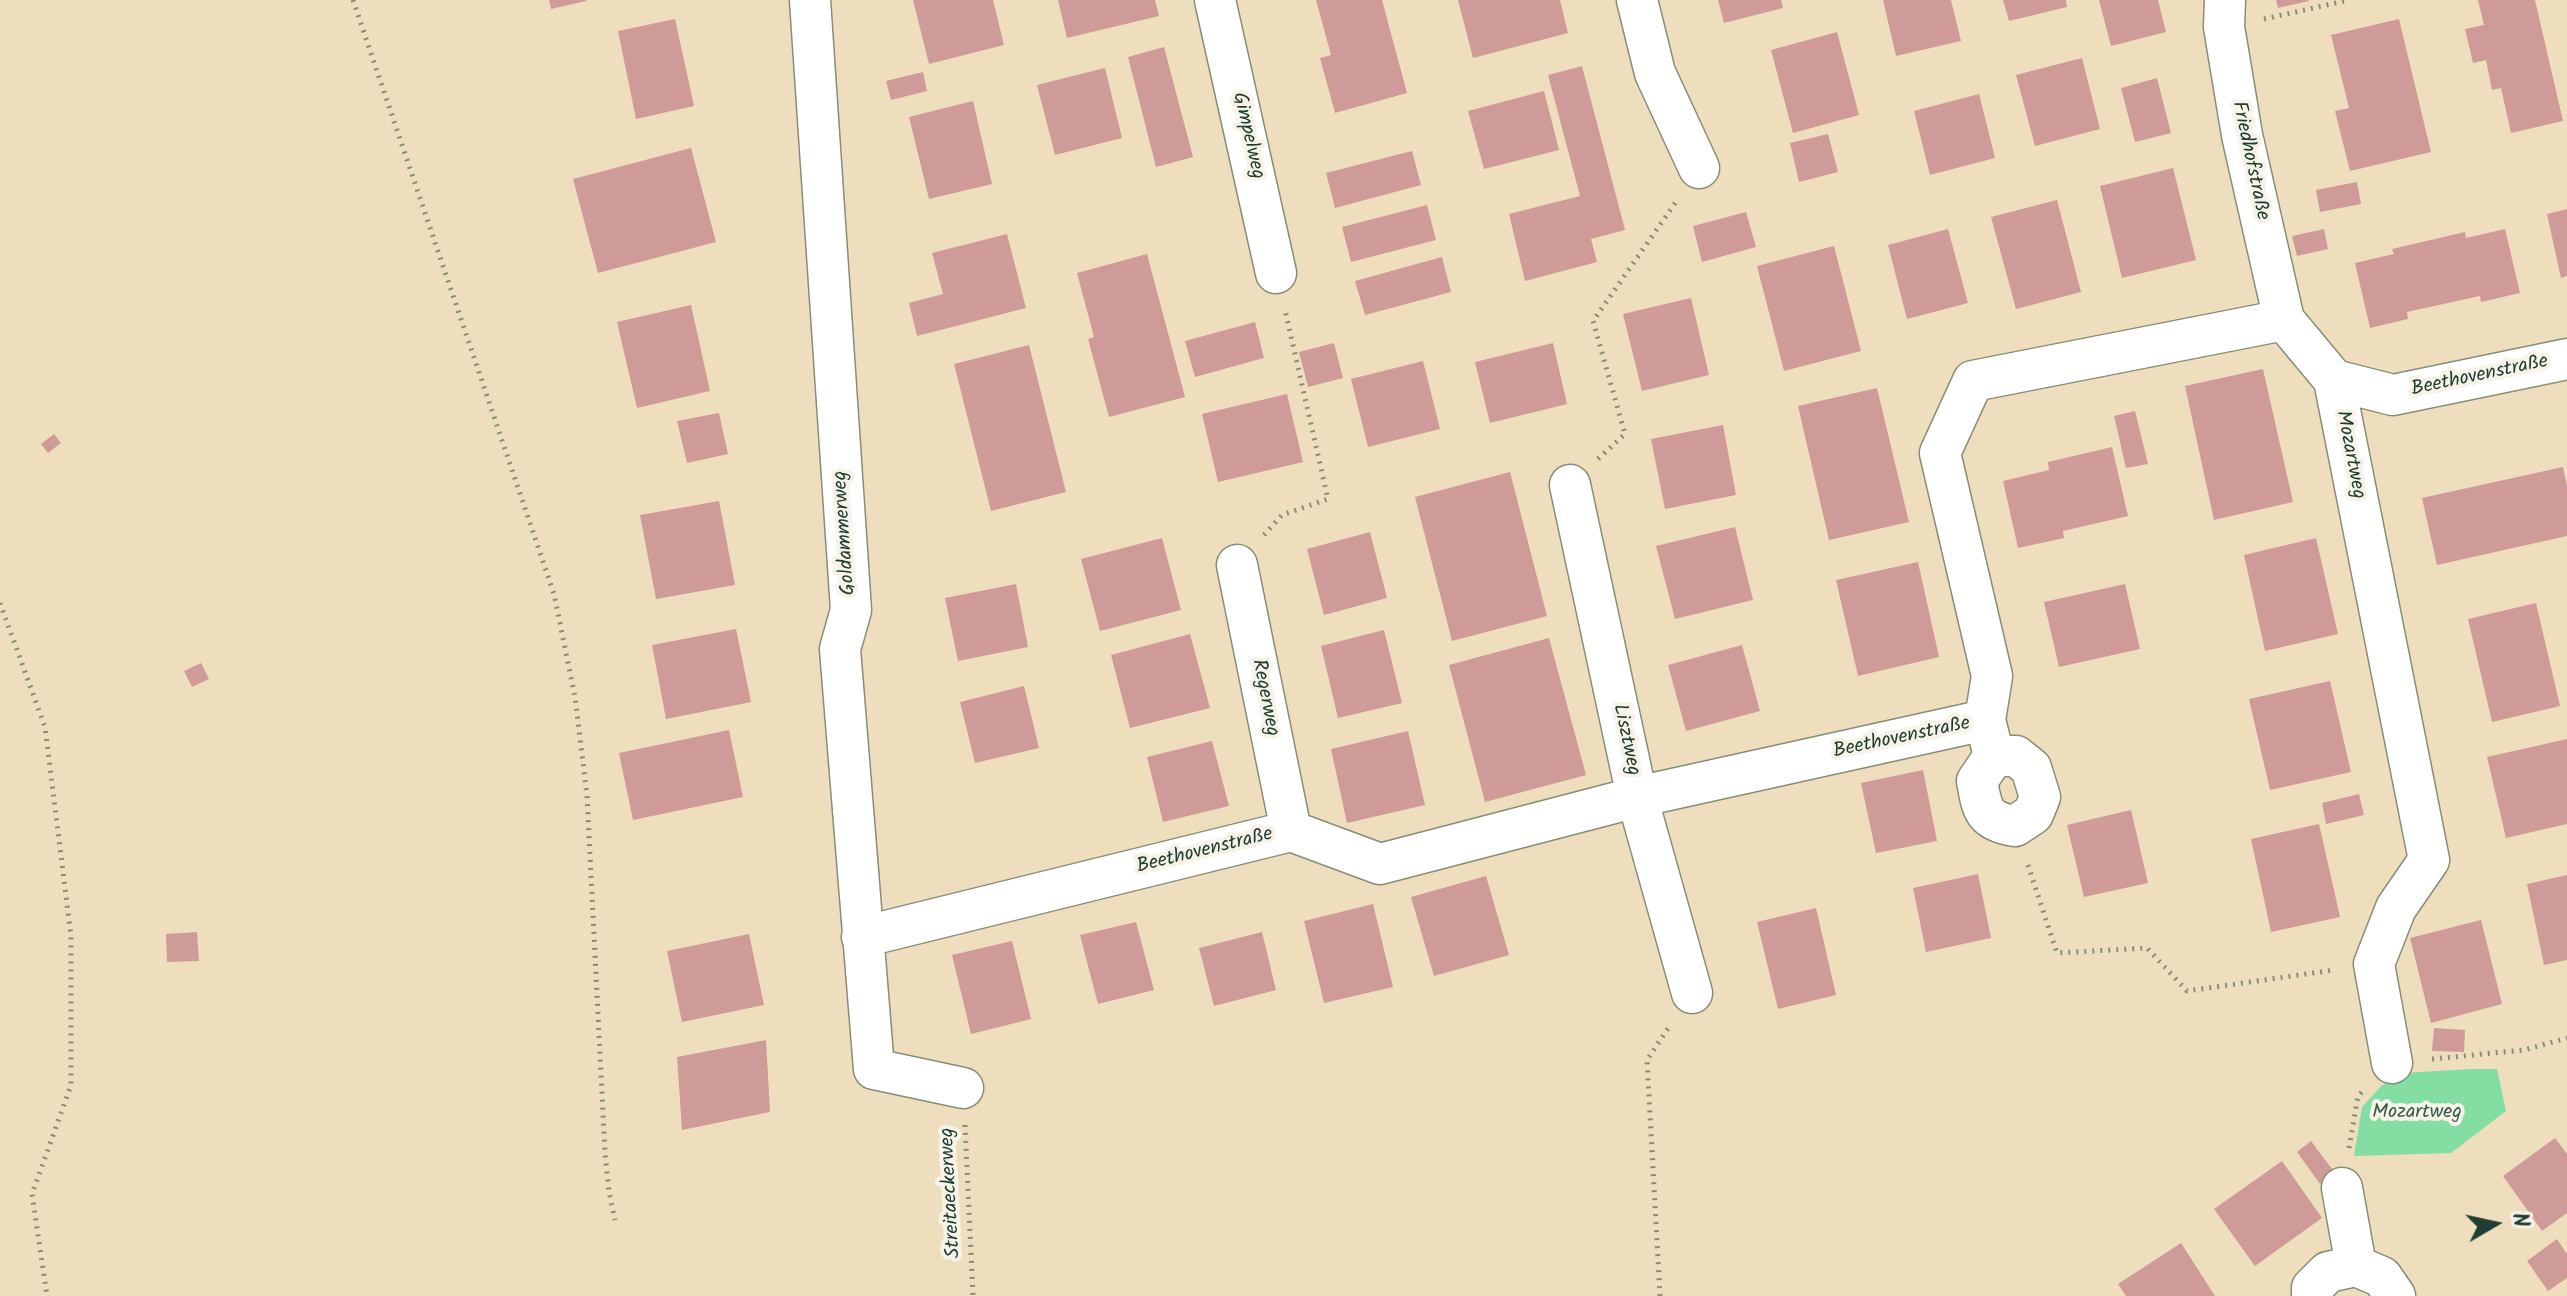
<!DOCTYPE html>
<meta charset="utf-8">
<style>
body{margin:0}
#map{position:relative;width:2567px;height:1296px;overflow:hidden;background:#efdebd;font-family:Kalam,sans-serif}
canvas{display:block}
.north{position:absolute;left:2455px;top:1184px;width:80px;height:80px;-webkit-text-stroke:6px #f7f3e8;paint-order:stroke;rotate:81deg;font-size:22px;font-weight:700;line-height:32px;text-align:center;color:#1f3d34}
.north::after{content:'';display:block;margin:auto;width:28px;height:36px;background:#1f3d34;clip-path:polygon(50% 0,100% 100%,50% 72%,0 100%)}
</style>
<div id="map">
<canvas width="2567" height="1296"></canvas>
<div class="north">N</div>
</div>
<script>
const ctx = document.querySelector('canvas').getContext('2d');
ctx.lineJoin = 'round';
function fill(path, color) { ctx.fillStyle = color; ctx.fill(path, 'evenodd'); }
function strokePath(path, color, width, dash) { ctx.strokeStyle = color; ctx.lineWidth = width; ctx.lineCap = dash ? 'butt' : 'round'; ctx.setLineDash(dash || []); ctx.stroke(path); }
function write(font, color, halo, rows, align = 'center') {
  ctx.font = font + ' Kalam,sans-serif'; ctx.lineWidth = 8; ctx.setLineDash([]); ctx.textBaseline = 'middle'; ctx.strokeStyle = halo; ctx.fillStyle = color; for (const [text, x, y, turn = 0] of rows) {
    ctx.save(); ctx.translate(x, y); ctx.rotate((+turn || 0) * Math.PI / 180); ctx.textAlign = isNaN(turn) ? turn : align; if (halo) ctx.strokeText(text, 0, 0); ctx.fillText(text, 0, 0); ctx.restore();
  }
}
const green = new Path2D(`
 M2471,1069h26l9,42 -55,42 -97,3 8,-49 19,-21 22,-13z`);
const building = new Path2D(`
 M549,0h37v1l-35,8z
 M913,0h80l11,45 -75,19z
 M1058,0h97l4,16 -92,22z
 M1316,0h66l25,93 -72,20 -15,-55 11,-3z
 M1458,0h102l8,33 -95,25z
 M1718,0h63l2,8 -59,15z
 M1883,0h68l10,41 -65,15z
 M2003,0h63l1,7 -58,14z
 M2099,0h59l8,32 -55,14z
 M2276,0h32l1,1 -31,7z
 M2478,0h57l28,121 -52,12 -10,-45 -9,2 -6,-30 -13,3 -8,-34 19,-4z
 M675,19l19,87 -58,13 -18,-88z
 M2399,19l32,133 -81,19 -15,-60 14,-3 -18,-73z
 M1837,32l22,83 -66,18 -22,-83z
 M1164,47l29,110 -37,10 -28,-110z
 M2082,58l18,71 -65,17 -19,-71z
 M1582,66l43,164 -34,9 6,23 -72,19 -16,-67 71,-18 -32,-121z
 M1105,68l17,70 -67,17 -18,-70z
 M923,72l4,19 -36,9 -5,-19z
 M2157,78l14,55 -36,9 -14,-54z
 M1544,91l15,59 -75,19 -16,-58z
 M1979,94l16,64 -65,17 -16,-64z
 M973,101l19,83 -63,15 -20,-82z
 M1828,134l10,38 -39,10 -9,-39z
 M691,148l25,94 -118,31 -25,-94z
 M1412,151l9,34 -86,23 -9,-35z
 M2173,168l23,92 -74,18 -22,-92z
 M2357,182l4,22 -41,8 -4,-22z
 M2057,200l24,92 -65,17 -25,-92z
 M1427,205l9,35 -85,22 -9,-35z
 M2567,209v67l-6,2 -14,-64z
 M1746,212l10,35 -54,15 -9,-36z
 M1948,229l20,74 -61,16 -19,-74z
 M2324,229l4,20 -31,7 -5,-20z
 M2505,229l15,64 -39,9 -1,-6 -73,16 1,7 -38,9 -15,-65 39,-9 -2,-5 73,-17 1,6z
 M1007,234l19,74 -109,28 -8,-33 34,-9 -11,-41z
 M1834,246l27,105 -77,20 -27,-105z
 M1147,254l38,143 -76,20 -21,-78 6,-2 -17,-64z
 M1442,257l9,35 -86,23 -10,-34z
 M1691,298l18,77 -67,16 -19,-77z
 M691,305l19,86 -73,17 -20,-86z
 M1255,322l9,36 -69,19 -10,-36z
 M1334,343l9,35 -35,9 -9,-35z
 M1553,343l14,61 -77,19 -15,-61z
 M1029,345l37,147 -75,19 -37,-147z
 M1423,361l17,68 -72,18 -17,-68z
 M2263,369l30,133 -79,18 -29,-134z
 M1877,388l32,134 -80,18 -31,-134z
 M1287,394l16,68 -85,20 -16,-68z
 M2135,411l13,53 -22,4 -12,-52z
 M719,413l9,41 -41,9 -10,-42z
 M1723,425l13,70 -71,14 -14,-70z
 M54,434l7,9 -13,10 -7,-9z
 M2112,447l16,69 -65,15 1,7 -46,10 -15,-67 46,-11 -1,-8z
 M2563,467l4,19v50l-130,29 -15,-67z
 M1510,472l37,144 -95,25 -37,-144z
 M719,501l16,84 -79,14 -16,-84z
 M1735,527l18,73 -78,19 -19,-73z
 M1370,532l17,66 -63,17 -17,-66z
 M1162,538l19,72 -81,21 -19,-72z
 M2316,538l22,96 -73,17 -21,-96z
 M1918,562l21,95 -81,19 -22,-96z
 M1016,584l12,63 -70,14 -13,-63z
 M2125,584l15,65 -81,18 -15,-65z
 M2536,603l24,103 -68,16 -24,-103z
 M736,629l15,73 -85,17 -14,-74z
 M1384,630l18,73 -64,15 -17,-72z
 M1190,634l20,74 -80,20 -19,-73z
 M1549,638l37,137 -101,27 -36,-137z
 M1742,645l18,66 -74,20 -18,-66z
 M201,663l8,16 -17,8 -8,-16z
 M2330,681l21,91 -81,18 -21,-91z
 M1024,686l15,62 -64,15 -15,-61z
 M729,730l14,67 -110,23 -14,-67z
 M1408,731l17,74 -78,18 -16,-74z
 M2567,739v85l-61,14 -19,-81z
 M1212,741l17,65 -66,16 -16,-65z
 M1923,770l14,71 -61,12 -15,-70z
 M2359,794l5,21 -38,9 -4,-21z
 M2131,810l17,73 -64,14 -17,-72z
 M2319,824l21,93 -69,15 -20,-93z
 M1978,874l13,64 -65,14 -13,-64z
 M2567,875v85l-23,5 -17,-81z
 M1486,876l23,79 -75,21 -23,-79z
 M1373,904l20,83 -69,16 -20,-82z
 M1816,908l20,87 -58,14 -21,-87z
 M2481,920l21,84 -71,19 -21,-85z
 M1136,922l18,68 -56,14 -18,-69z
 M197,932l2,29 -32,1 -1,-28z
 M1262,932l14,58 -62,16 -15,-58z
 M749,934l15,71 -82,17 -15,-71z
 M1012,941l19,78 -60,15 -19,-79z
 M2434,1028l31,2 -1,22 -32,-1z
 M766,1040l4,72 -88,18 -5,-73z
 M2555,1138l12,16v59l-25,18 -39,-55z
 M2311,1141l24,32 -15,11 -23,-32z
 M2282,1161l40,57 -67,48 -41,-57z
 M2557,1239l10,15v24l-19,13 -21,-30z
 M2181,1243l34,53h-89l-8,-12z`);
const path = new Path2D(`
 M353,0l201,594 21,103 12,99 18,357 4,39 6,28
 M2264,19l85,-19
 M1598,459l27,-25 -32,-113 85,-122
 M1264,535l18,-20 46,-16 -43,-189
 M0,603l45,124 26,209v149l-39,109 15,102
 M2028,865l29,88 90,-5 40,43 147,-21
 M2432,1059l92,-9 43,-12
 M965,1125l8,171
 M2349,1148l9,-52 7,-7
 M1660,1296l-13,-236 24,-36`);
const minor = new Path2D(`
 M810,0l41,610 -11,39 34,420 89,19
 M1215,0l61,273
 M1637,0l18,73 44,95
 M2225,0l-1,27 18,108 42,185
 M2334,380l95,480 -33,48 -22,56 18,99
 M1570,485l67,312 55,196
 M1237,565l54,266
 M1985,720l9,36 -17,25c5,28 6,40 38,45l18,-12 7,-17 -9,-29 -15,-12h-22
 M862,937l429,-106 89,33 257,-67 348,-77 7,-44 -52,-223 33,-72 311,-61 50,60 59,15 174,-36
 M2342,1188l14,78
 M2312,1296v-8l16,-16 28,-6 26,11 13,19`);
const streetNames = [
 ["Gimpelweg",1247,136,77],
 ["Friedhofstraße",2249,161,78],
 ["Beethovenstraße",2480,377,-12],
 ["Mozartweg",2349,455,79],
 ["Goldammerweg",846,533,-94],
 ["Regerweg",1264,698,79],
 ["Beethovenstraße",1902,739,-12],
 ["Lisztweg",1625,740,78],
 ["Beethovenstraße",1205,852,-14],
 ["Streitaeckerweg",952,1193,-93]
];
const parkNames = [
 ["Mozartweg",2417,1114]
];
fill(green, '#84dda2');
fill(building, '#ce9b99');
strokePath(minor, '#878e78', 43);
strokePath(path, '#878e78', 5, [2, 6]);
strokePath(minor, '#fff', 40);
write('20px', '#1f3d34', '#f7f3e8', streetNames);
write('20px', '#335d4a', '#f7f3e8', parkNames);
</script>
